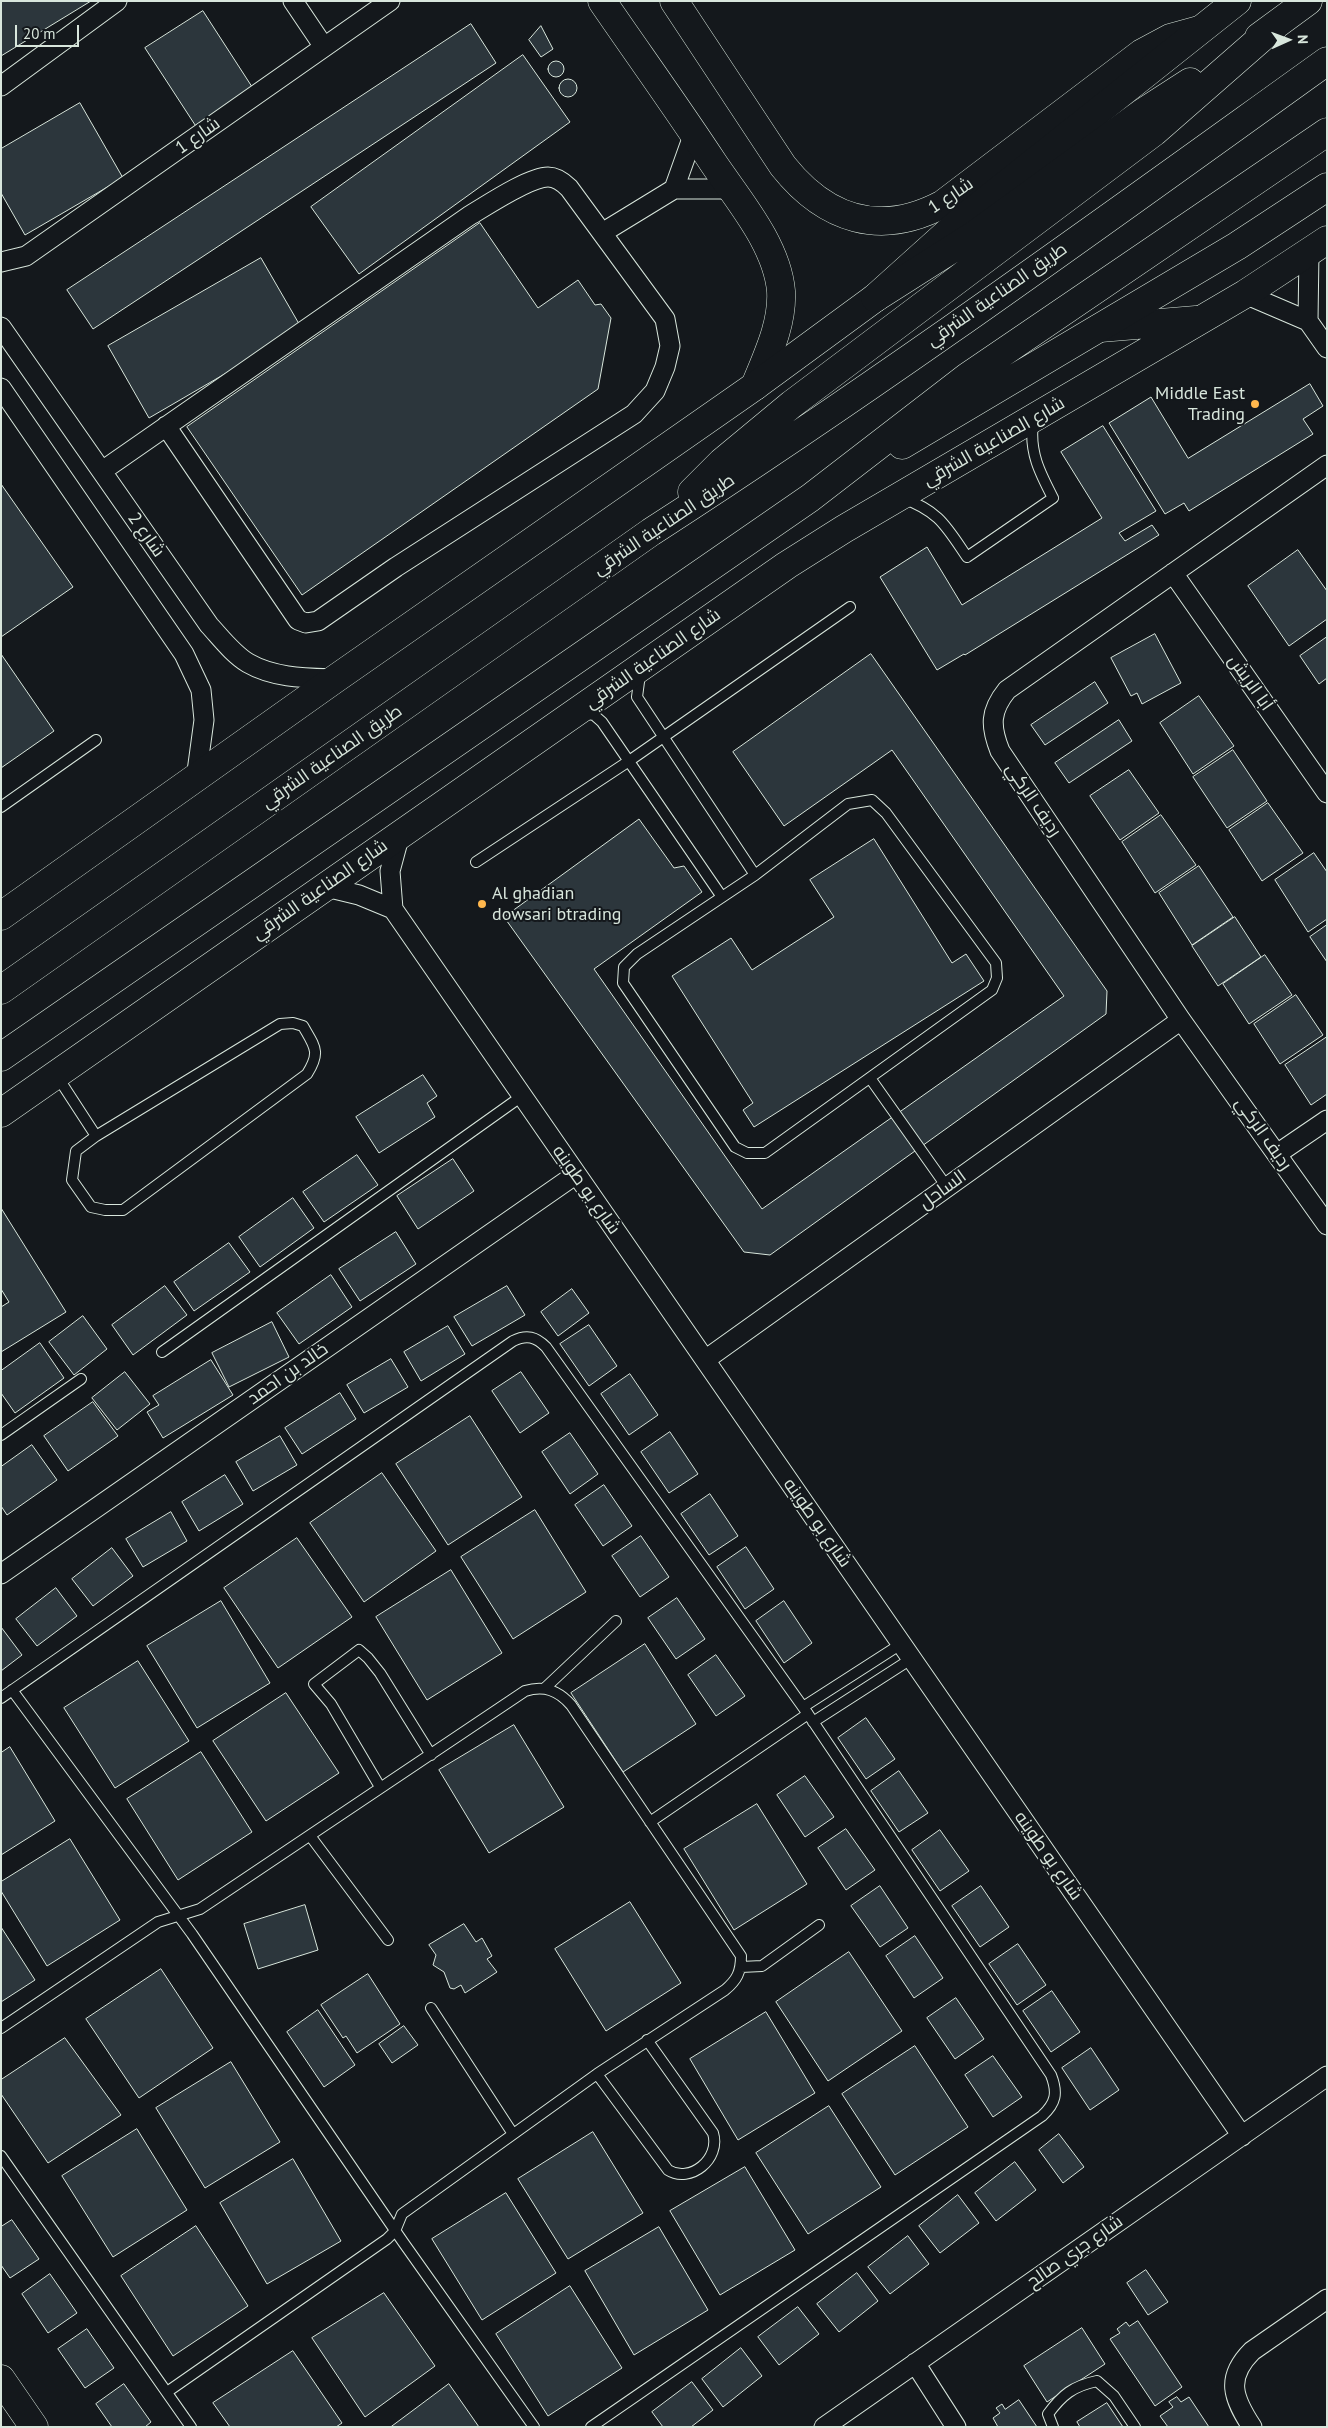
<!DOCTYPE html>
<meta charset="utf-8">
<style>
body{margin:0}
#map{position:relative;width:1328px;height:2428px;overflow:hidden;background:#14181c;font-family:"PT Sans",sans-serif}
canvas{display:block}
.frame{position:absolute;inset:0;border:2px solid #d8e6dc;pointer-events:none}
.north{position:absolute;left:1263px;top:15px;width:50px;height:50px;-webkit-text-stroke:4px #14181c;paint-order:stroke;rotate:88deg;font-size:14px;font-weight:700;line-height:20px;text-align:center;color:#d8e6dc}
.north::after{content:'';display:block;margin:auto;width:18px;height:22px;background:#d8e6dc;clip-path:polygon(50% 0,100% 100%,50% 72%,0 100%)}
.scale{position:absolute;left:15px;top:25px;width:64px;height:22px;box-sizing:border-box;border:2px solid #d8e6dc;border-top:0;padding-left:6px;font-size:15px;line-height:18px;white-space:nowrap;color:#d8e6dc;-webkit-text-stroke:4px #14181c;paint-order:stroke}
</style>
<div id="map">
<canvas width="1328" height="2428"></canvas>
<div class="frame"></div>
<div class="north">N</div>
<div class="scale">20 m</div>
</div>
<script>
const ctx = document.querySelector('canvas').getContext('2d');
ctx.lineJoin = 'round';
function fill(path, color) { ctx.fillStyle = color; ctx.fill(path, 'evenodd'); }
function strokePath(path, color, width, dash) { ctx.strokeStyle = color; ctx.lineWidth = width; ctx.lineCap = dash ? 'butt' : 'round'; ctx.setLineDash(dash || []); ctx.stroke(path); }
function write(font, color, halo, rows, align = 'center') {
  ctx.font = font + ' "PT Sans",Cairo,sans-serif'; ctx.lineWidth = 4; ctx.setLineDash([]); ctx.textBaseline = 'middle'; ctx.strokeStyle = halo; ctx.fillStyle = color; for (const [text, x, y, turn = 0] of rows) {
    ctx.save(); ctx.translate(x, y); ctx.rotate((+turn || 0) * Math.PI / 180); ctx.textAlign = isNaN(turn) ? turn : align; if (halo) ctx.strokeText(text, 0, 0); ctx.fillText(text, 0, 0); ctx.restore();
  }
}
const building = new Path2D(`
 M1,1h90l-90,55z
 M203,11l53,82 -57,38 -54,-83z
 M471,24l25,39 -403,266 -26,-39z
 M541,26l12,23 -12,8 -12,-17z
 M523,55l47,67 -211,152 -48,-67z
 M548 69a8 8 0 1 1 16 0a8 8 0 1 1-16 0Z
 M559 88a9 9 0 1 1 18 0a9 9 0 1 1-18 0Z
 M80,103l43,75 -98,57 -24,-42v-44z
 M480,223l58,85 40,-28 17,25 6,-1 10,14 -13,71 -296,206 -115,-168z
 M261,258l41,71 -153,89 -41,-72z
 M1310,384l13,22 -20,13 10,15 -124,77 -5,-8 -19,11 -56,-91 42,-26 37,61z
 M1103,426l53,85 -37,22 6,8 27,-16 7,10 -194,120 -1,-1 -27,16 -57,-93 47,-30 35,58 140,-87 -41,-66z
 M1,484l72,103 -72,50z
 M1298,550l29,41v28l-38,27 -41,-60z
 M1155,634l26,49 -39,21 -5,-11 -6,3 -20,-38z
 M1327,637v41l-8,6 -19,-28z
 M1,654l53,77 -53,37z
 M871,654l236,337 -1,23 -336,241 -26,-3 -240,-335 135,-98 35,49 10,-2 18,26 -108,77 168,240 302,-213 -172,-246 -108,76 -51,-74z
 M1095,682l13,21 -63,42 -14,-20z
 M1199,696l35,50 -41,28 -33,-51z
 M1119,720l13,21 -63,42 -14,-20z
 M1233,750l34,51 -40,27 -34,-51z
 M1129,770l30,43 -39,27 -30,-44z
 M1268,803l35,50 -41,28 -33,-51z
 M1161,815l35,50 -41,28 -33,-51z
 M874,839l78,124 14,-9 18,27 -230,146 -11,-17 10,-7 -81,-127 59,-38 21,32 82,-53 -24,-37z
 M1314,853l13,19v47l-19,13 -33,-52z
 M1199,866l34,51 -41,28 -33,-52z
 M1235,917l26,40 -43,29 -26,-40z
 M1327,925v37l-17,-25z
 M1265,955l27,40 -43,29 -26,-40z
 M1296,995l27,40 -43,29 -26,-40z
 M1327,1037v57l-16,11 -26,-40z
 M423,1075l14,21 -10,7 8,14 -56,36 -23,-36z
 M357,1155l21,30 -54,37 -21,-30z
 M453,1159l21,32 -56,38 -21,-33z
 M293,1198l21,30 -54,39 -21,-30z
 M1,1208l65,104 -65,40v-45l8,-5 -8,-13z
 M396,1232l20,32 -56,37 -21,-32z
 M229,1243l21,29 -56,39 -20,-29z
 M331,1275l21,32 -53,37 -22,-31z
 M165,1286l22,29 -54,40 -21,-30z
 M507,1286l18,29 -53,31 -18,-29z
 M572,1289l17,24 -31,23 -17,-24z
 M83,1316l24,33 -33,26 -25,-33z
 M272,1322l17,35 -60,30 -17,-34z
 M589,1325l28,41 -28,20 -29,-42z
 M448,1326l17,28 -44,27 -17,-29z
 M40,1343l24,35 -49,35 -14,-20v-22z
 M391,1359l17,28 -44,26 -17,-28z
 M211,1360l22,35 -70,43 -16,-26 12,-7 -6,-9z
 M125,1372l25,32 -33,26 -25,-32z
 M521,1372l28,41 -29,20 -28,-42z
 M630,1374l28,41 -29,20 -28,-41z
 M340,1393l16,26 -54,35 -17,-26z
 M93,1402l25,34 -50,35 -24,-35z
 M470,1416l52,81 -74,48 -52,-81z
 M670,1432l28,42 -29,19 -28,-41z
 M570,1433l28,41 -28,20 -28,-42z
 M280,1436l17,29 -44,26 -17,-29z
 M32,1445l25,35 -50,35 -6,-9v-39z
 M382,1473l54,78 -72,51 -54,-79z
 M225,1475l18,29 -44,27 -17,-29z
 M604,1485l28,41 -29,20 -28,-41z
 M710,1494l28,42 -29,19 -28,-41z
 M535,1510l51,82 -73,47 -52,-82z
 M171,1512l16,29 -44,26 -17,-28z
 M641,1536l28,41 -29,20 -28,-41z
 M297,1538l55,79 -74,51 -54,-80z
 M746,1547l28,42 -29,20 -28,-42z
 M112,1548l21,28 -40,30 -21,-27z
 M451,1570l51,83 -75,47 -51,-83z
 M56,1588l21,28 -40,30 -21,-27z
 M677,1598l28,41 -29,20 -28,-41z
 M221,1601l49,82 -73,45 -50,-82z
 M784,1601l28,42 -28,20 -28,-42z
 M1,1627l21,28 -21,16z
 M645,1644l51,80 -73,48 -52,-79z
 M716,1655l29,41 -29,20 -28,-41z
 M138,1661l51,80 -74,47 -51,-80z
 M286,1693l53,80 -73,48 -53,-80z
 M866,1718l29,41 -29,20 -28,-41z
 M514,1725l50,82 -75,46 -50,-83z
 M10,1747l45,74 -54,34v-102z
 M201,1752l51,80 -74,48 -51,-81z
 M899,1771l29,42 -29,19 -28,-41z
 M805,1776l29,41 -29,20 -28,-42z
 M757,1804l50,80 -73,46 -50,-81z
 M846,1829l29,41 -29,20 -28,-42z
 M940,1830l29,41 -29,20 -28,-41z
 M70,1839l50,81 -73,46 -46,-75v-9z
 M880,1886l28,42 -28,19 -29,-41z
 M981,1886l28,41 -29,20 -28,-41z
 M630,1902l51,81 -75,48 -51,-82z
 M305,1905l13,45 -60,19 -14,-45z
 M464,1924l12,18 6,-4 10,18 -5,3 10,13 -32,21 -4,-8 -7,4 -4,-1 -6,-16 -11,-7 3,-10 -7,-10z
 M1,1927l34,53 -34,22z
 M915,1936l28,42 -29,20 -28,-42z
 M1018,1944l28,41 -29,20 -28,-41z
 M849,1952l53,79 -74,50 -52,-79z
 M161,1969l52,79 -74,50 -53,-79z
 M368,1974l32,50 -43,29 -11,-17 -3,2 -22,-33z
 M1052,1991l28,41 -29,20 -28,-41z
 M956,1998l28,41 -29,20 -28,-41z
 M318,2010l37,55 -31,22 -37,-55z
 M766,2012l49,81 -77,47 -48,-81z
 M404,2026l14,19 -26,18 -13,-19z
 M65,2038l56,77 -73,48 -47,-69v-14z
 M915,2046l53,81 -73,48 -53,-81z
 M1091,2048l28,42 -29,20 -28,-42z
 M993,2056l29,41 -29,20 -28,-42z
 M231,2062l49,80 -75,46 -49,-80z
 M829,2106l52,81 -73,47 -52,-81z
 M137,2129l50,81 -74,47 -51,-81z
 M593,2132l50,81 -75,46 -50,-80z
 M1059,2134l25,33 -21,16 -24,-33z
 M293,2159l48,82 -74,43 -47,-81z
 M1015,2162l21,28 -40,31 -21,-28z
 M745,2167l50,83 -75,45 -50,-84z
 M506,2193l50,80 -74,47 -50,-81z
 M958,2195l21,28 -39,30 -21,-27z
 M12,2220l27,39 -29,19 -9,-13v-38z
 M196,2226l52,80 -75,50 -52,-80z
 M659,2227l49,83 -74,45 -49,-84z
 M908,2236l21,28 -39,30 -22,-27z
 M1146,2270l22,32 -20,13 -21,-32z
 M857,2273l21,28 -39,31 -22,-28z
 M50,2274l27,39 -29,20 -26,-39z
 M570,2286l52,82 -74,48 -52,-82z
 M384,2293l51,73 -70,51 -53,-79z
 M798,2307l21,27 -40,31 -21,-28z
 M1138,2321l44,66 -27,19 -45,-67 10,-6 -3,-4 9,-7 3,4z
 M1082,2328l23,36 -58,38 -23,-36z
 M87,2329l27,39 -29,20 -27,-39z
 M741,2348l21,28 -39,31 -21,-28z
 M293,2351l49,72 -6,4h-106l-17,-24z
 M692,2382l21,28 -22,17h-28l-11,-15z
 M124,2384l27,38 -6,5h-33l-16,-23z
 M449,2384l30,43h-88z
 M1177,2397l4,5 8,-5 20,30h-41l-8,-11 13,-9 -4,-5z
 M1019,2400l18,27h-39l-5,-9 7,-5 -4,-5 6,-4 3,5z
 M1107,2403l16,24h-43l-3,-5z`);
const lane = new Path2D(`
 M902,498c37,13 44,28 65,59l86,-59c-13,-25 -24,-46 -20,-75
 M640,674l-3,23 118,178
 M584,713l10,2 8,7 120,175
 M872,800l14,13 110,150 1,15 -5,12 -227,163h-18l-12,-6 -112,-164 1,-16 13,-13 118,-79 93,-71z
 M1,807l95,-67
 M476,862l153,-101 221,-154
 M57,1076l39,60 -20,15 -4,29 19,27 14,3h18l184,-136c14,-22 8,-27 -4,-48l-10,-3 -13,1 -184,112
 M870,1078l77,109
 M162,1352l360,-256
 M1,1435l80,-56
 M545,1688l71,-67
 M12,1690l180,244 211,308 131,185
 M1,1698l512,-357c14,-7 23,-4 33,6l262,367 243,361c7,18 5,28 -9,41l-451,311
 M803,1707l98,-63
 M813,1722l98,-63
 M380,1787l-49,-83 -17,-20 45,-34 9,8 12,15 51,82
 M650,1822l158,-108
 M311,1837l77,103
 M741,1967l21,-1 57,-41
 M431,2008l82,126
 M1,2028l157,-106 42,-13 325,-218c19,-6 33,-1 46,14l170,251c0,16 -4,24 -16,34l-128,84 -195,140 -7,17 -8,8 -220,153
 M597,2074l71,96c22,14 53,-11 45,-37l-66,-93
 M1,2156l190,271
 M1053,2427l-5,-13c14,-19 25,-28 49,-33l17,15 21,31`);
const street = new Path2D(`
 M293,1l31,46
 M1,86l116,-85
 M674,189l20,-56
 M674,189h57
 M602,233l72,-44
 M1,262l25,-6 364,-255
 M1245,294l63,27 19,27
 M1308,321l1,-69
 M1,327l208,298c12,13 24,29 39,38 26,15 58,15 87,16
 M1,388l183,266 17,36 3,30 -8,59
 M1327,465l-320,225c-17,21 -17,36 -7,61l181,269 146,205
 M102,471l367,-255c17,-10 60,-39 79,-39 8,0 15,5 21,11l96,131 5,27 -5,21 -10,24 -21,23 -238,153 -78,54 -12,2 -8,-3 -132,-194
 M1173,573l154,220
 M400,834l-10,37 3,38 849,1227
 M326,887l33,8 34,14
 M1277,1154l50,-34
 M705,1360l476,-340
 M1,1574l574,-399
 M915,2363l41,64
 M824,2427l503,-351
 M1252,2427c-19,-29 -27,-49 0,-76l75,-52`);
const secondary = new Path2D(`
 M602,1c37,54 76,108 112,163 25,37 63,81 67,127 2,33 -14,65 -26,95
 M674,1l109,165c43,54 98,71 160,38l199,-151 28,-15 29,-8
 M1,2379l33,48`);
const primary = new Path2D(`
 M1100,328l96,-8
 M1,916l334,-237 420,-293 120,-88 90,-81 272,-216
 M1,1113l786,-548 57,-36 401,-235 82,-54`);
const highway = new Path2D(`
 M1259,37l49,-36
 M875,298l99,-63 168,-122 48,-31
 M902,445l335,-199 90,-59
 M692,492l30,-30 70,-58 362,-272 120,-105
 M1,990l650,-458c231,-149 453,-311 676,-471
 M1,1057l809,-559 157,-121 360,-245`);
const markers = [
 [1255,404,5,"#ffb74d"],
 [482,904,5,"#ffb74d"]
];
const streetNames = [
 ["شارع 1",198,136,-35],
 ["شارع 1",951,196,-34],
 ["طريق الصناعية الشرقي",997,295,-35],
 ["شارع الصناعية الشرقي",994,442,-30],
 ["طريق الصناعية الشرقي",664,525,-34],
 ["شارع 2",146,535,55],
 ["شارع الصناعية الشرقي",653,659,-35],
 ["أبا الريش",1250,683,55],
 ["طريق الصناعية الشرقي",332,757,-35],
 ["رديف الركي",1033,800,56],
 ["شارع الصناعية الشرقي",320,890,-35],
 ["رديف الركي",1263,1134,55],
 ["شارع بو طوينه",586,1190,55],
 ["الساحل",943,1190,-36],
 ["خالد بن احمد",288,1374,-35],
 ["شارع بو طوينه",817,1523,55],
 ["شارع بو طوينه",1048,1856,55],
 ["شارع جري صالح",1075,2252,-35]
];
const poiNames = [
 ["Middle East",1245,394],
 ["Trading",1245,415],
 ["Al ghadian",492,894,"left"],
 ["dowsari btrading",492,915,"left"]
];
fill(building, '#2c363c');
strokePath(building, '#d8e6dc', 1);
strokePath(lane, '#d8e6dc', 12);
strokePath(street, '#d8e6dc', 21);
strokePath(secondary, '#d8e6dc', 29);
strokePath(primary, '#d8e6dc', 29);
strokePath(highway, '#d8e6dc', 29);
strokePath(lane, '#14181c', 10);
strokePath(street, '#14181c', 19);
strokePath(secondary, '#14181c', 28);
strokePath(primary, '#14181c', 28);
strokePath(highway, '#14181c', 28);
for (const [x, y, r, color] of markers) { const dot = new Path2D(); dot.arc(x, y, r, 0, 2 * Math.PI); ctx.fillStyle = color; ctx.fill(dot); strokePath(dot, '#14181c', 2); }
write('18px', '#d8e6dc', '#14181c', streetNames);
write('18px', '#d8e6dc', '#14181c', poiNames, 'right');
</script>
